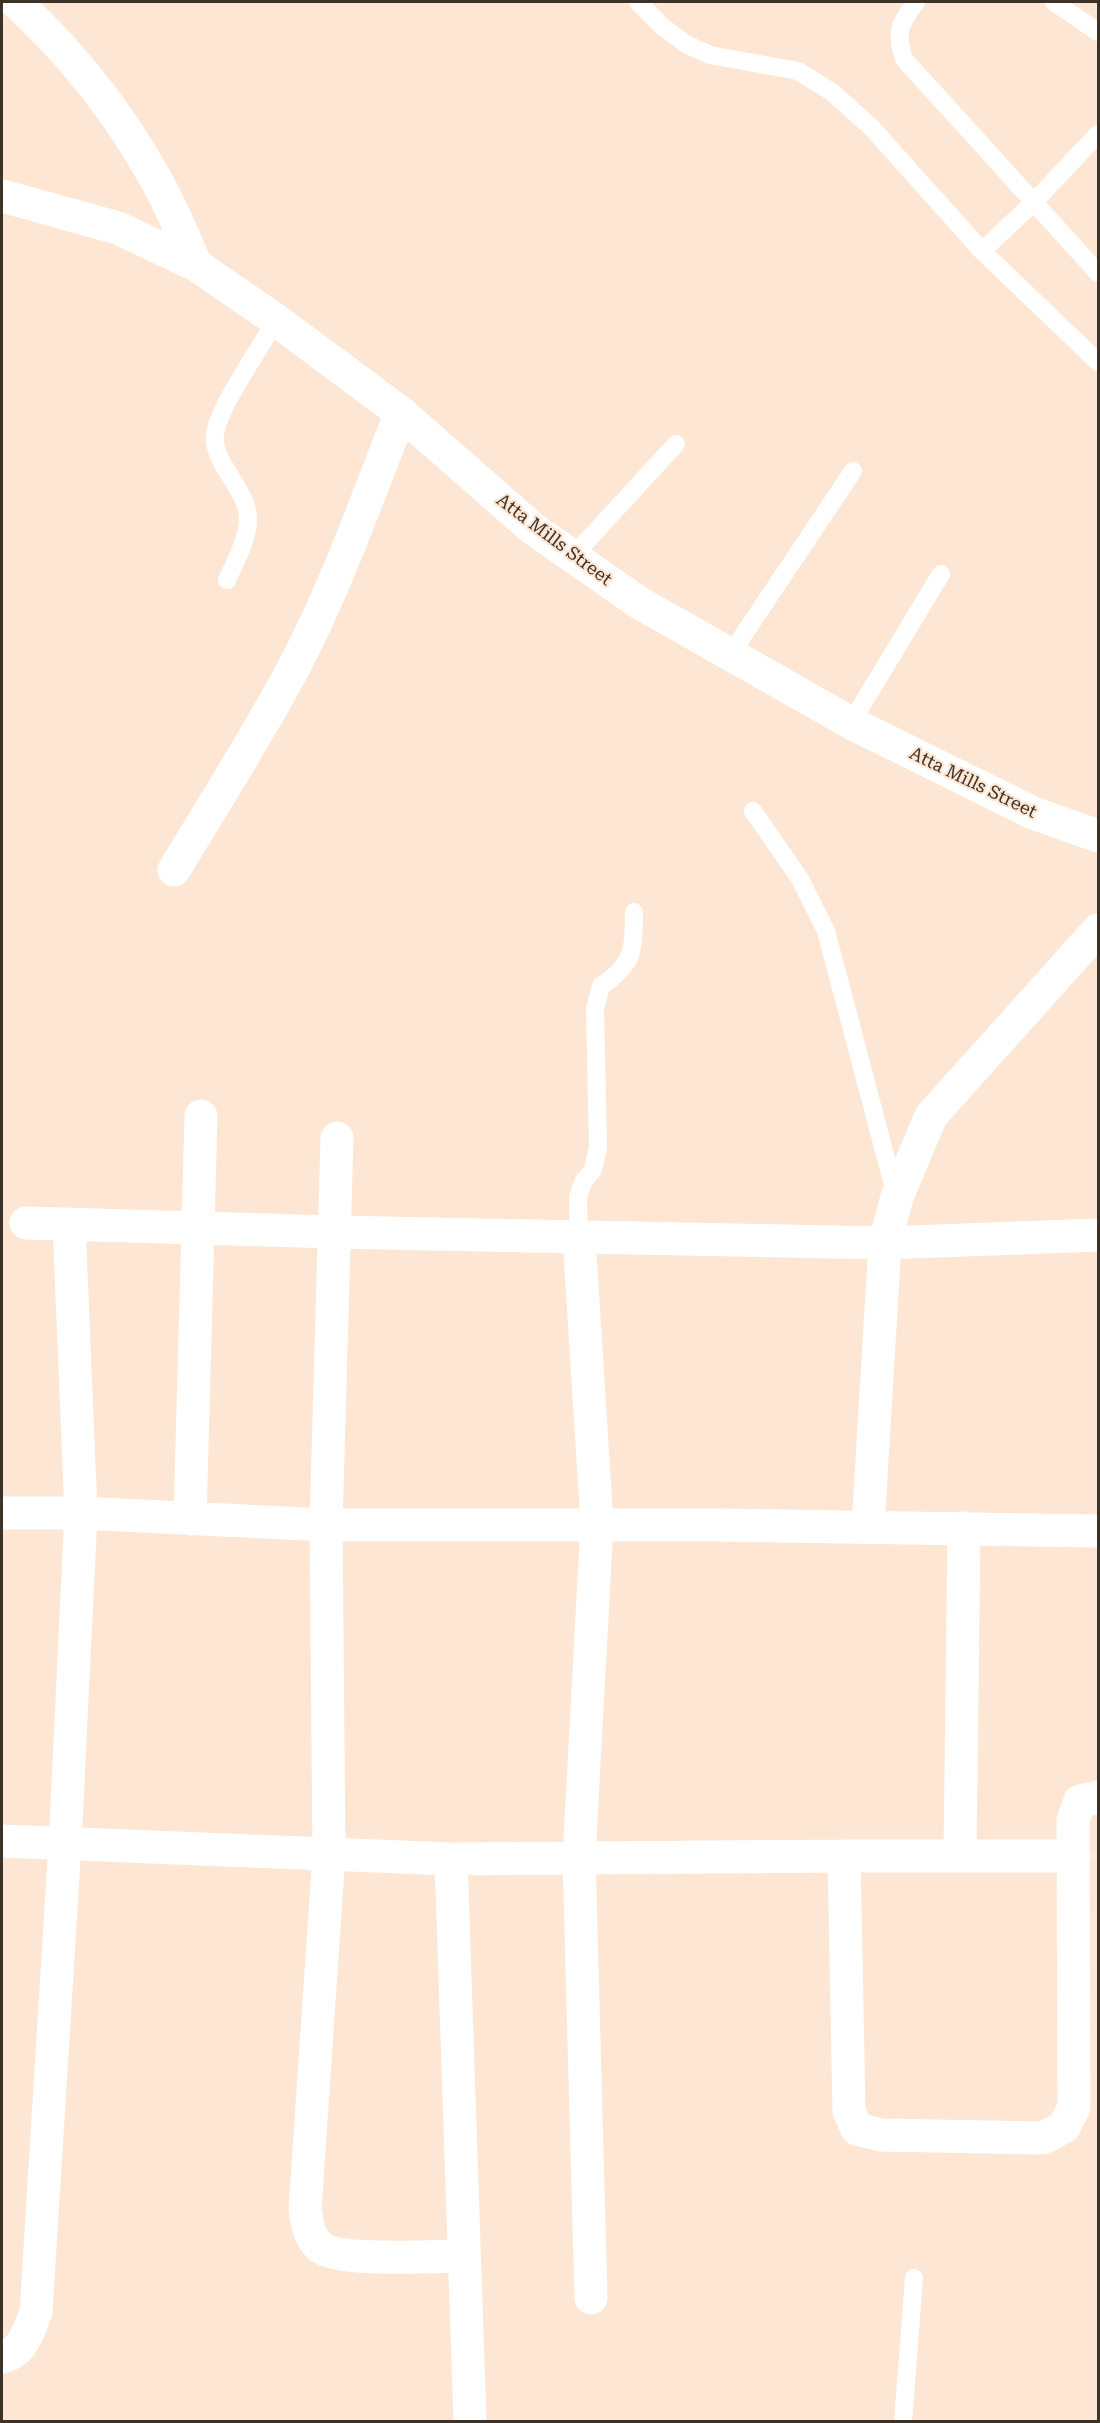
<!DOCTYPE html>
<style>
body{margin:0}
#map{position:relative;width:1100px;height:2423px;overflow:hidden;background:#fde7d4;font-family:"Roboto Serif",serif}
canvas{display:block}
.frame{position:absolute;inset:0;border:3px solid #3d3228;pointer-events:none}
</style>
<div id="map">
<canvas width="1100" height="2423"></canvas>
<div class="frame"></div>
</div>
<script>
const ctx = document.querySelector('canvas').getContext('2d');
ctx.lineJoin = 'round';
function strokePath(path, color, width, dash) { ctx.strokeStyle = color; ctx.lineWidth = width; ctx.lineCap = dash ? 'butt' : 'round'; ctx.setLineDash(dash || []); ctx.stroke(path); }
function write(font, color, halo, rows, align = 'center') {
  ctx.font = font + ' "Roboto Serif",serif'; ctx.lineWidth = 4.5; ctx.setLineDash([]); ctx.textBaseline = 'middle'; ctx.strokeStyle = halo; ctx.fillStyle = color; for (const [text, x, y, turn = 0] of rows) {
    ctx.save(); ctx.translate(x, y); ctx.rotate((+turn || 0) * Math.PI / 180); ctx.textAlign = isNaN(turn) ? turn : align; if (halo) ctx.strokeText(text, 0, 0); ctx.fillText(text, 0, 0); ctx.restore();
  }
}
const service = new Path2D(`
 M638,2l25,25 23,17 24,11 88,16 34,21 40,36 110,123 116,111
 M916,2c-16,21 -21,30 -12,57l194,214
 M1054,2l44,30
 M982,251l51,-48 65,-69
 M573,556l103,-112
 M227,580c8,-18 21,-41 21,-61 0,-30 -37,-57 -33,-85 4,-28 46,-87 61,-114
 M730,655l123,-184
 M851,723l90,-149
 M753,811l47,68 26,52 70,265
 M579,1237l-1,-40 5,-15 10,-12 5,-23 -3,-138 6,-23c34,-23 32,-35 33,-74
 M903,2422l11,-144`);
const minor = new Path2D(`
 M16,2c54,50 103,111 139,176 16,27 28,58 41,87
 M174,870c41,-68 84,-135 121,-205 42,-80 72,-167 106,-252
 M337,1138l-11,387 3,329 -24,355c2,15 4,28 15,38 17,15 117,9 143,9
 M26,1223l308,9 551,11 213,-8
 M579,1237l18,287 -18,333 12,441
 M2,1513h79l245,12h392l380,6
 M190,1519l11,-403
 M868,1527l17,-284 12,-46 34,-81 167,-186
 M2,1841l449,18 393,-3h230
 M844,1856l5,255 8,18 24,6 162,3 21,-11 10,-20 -1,-287 7,-19 18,-4
 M960,1856l4,-328
 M451,1859l19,563
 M2,2357c21,-4 27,-27 34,-45l29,-468 16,-331 -12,-289`);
const secondary = new Path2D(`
 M2,196l116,32 78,37 80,55 125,93 131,115 106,74 213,121 182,90 65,23`);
const streetNames = [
 ["Atta Mills Street",554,540,37],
 ["Atta Mills Street",973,783,26]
];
strokePath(service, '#fff', 18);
strokePath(minor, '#fff', 33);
strokePath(secondary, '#fff', 33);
write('18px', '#3d3228', '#fde7d4', streetNames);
</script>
